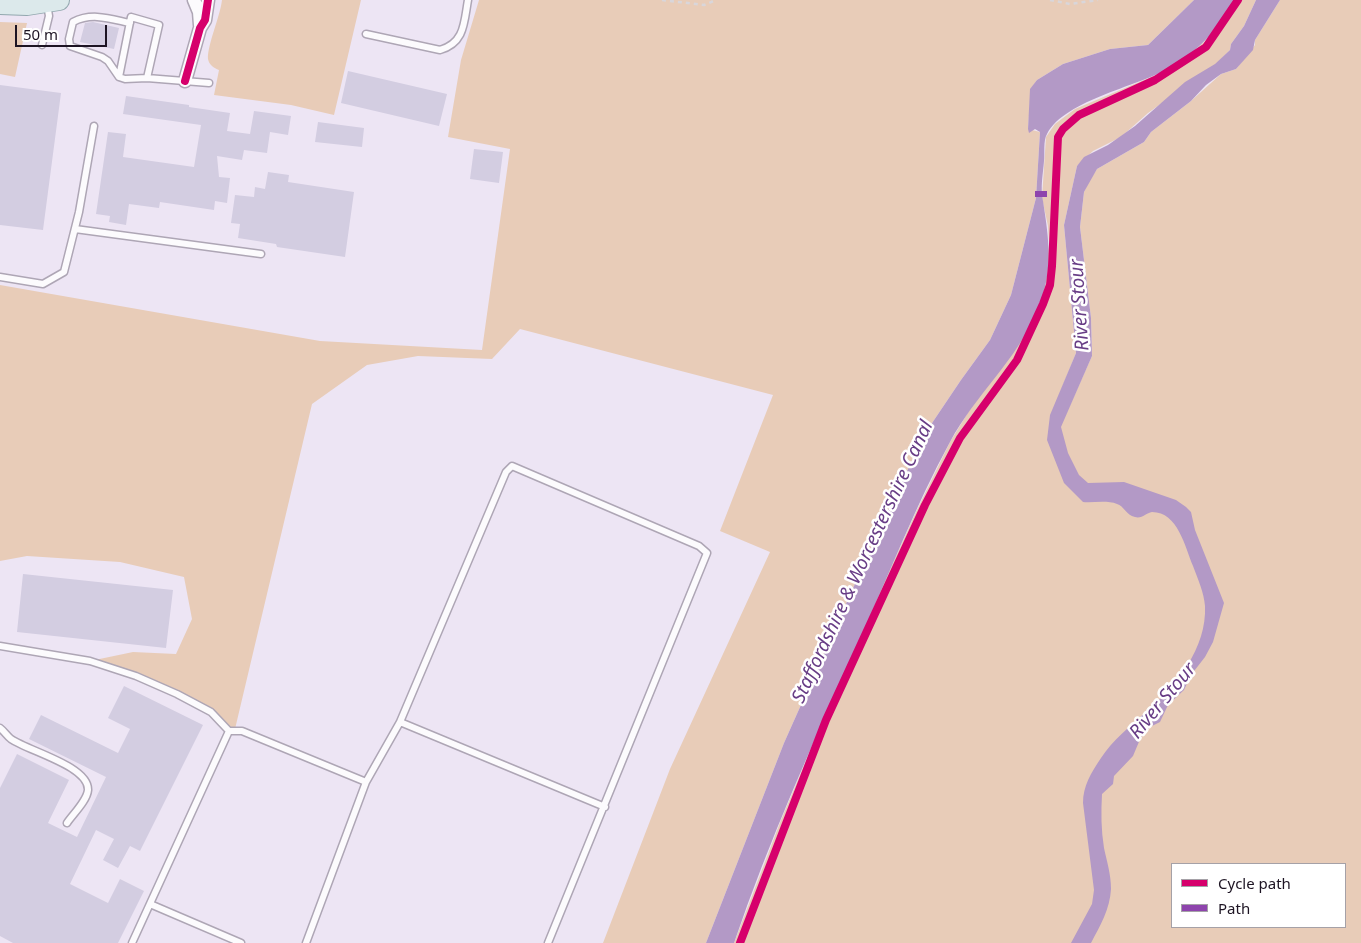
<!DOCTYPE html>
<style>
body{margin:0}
#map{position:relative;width:1361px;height:943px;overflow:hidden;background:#ede5f4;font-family:"Noto Sans",sans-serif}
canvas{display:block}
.legend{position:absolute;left:1171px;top:863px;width:175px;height:65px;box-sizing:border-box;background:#fff;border:1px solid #a5a1a7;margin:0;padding:6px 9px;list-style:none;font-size:15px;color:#1d1423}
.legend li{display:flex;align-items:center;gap:10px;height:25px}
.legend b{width:25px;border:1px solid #a5a1a7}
.scale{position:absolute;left:15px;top:25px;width:92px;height:22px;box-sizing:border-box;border:2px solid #1d1423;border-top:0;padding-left:6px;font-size:15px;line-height:18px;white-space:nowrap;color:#1d1423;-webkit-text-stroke:4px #fff;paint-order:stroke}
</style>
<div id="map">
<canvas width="1361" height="943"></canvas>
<ul class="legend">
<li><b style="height:6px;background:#d6006c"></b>Cycle path</li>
<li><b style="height:6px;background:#8e44ad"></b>Path</li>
</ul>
<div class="scale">50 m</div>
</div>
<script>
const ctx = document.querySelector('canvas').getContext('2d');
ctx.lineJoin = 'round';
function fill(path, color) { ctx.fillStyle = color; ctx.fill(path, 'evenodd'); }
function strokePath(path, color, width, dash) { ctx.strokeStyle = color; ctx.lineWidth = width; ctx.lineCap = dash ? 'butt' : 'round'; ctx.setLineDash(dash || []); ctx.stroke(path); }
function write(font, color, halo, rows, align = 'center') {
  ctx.font = font + ' "Noto Sans",sans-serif'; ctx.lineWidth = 5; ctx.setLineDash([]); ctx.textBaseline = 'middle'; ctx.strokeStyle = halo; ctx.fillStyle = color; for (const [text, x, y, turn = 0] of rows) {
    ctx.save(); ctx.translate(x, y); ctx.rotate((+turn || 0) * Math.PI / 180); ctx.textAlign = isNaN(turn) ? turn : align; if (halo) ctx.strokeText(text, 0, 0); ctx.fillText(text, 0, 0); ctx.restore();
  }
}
const green = new Path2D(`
 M222,0h139l-27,115 -43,-10 -77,-10 5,-25c-5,-2 -10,-5 -11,-11 -1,-13 12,-42 14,-59z
 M479,0h715l-46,45 -38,4 -47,15 -26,16 -6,9 -3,40 12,3 -4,66 -25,97 -21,45 -29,40 -35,52 -43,89 -99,222 -78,200h-103l67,-174 100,-217 -50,-21 53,-136 -253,-66 -28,30 -74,-3 -51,9 -55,39 -77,325 -6,2 -18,-19 -34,-18 -87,-33 43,-9 43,2 16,-35 -8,-42 -64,-15 -93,-6 -27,5v-276l320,56 162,9 28,-201 -62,-12 13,-77z
 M1235,0h21l-12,26 -13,18 -1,6 -15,15 -67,48 -27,24 -28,14 -16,15 -13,59 12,128 -25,62 15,-1 26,-58 -1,-38 -11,-91 4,-35 5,-11 8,-12 47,-27 7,-10 40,-31 30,-27 15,-5 19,-24v-5l25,-40h81v943h-627l47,-123 50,-119 84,-187 35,-72 95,-156 4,-43 -1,-17 -6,-28 4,-61 9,-13 20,-15 88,-37 25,-16 24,-21zM1172,864h173v63h-173z
 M0,22l27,1 -12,54 -15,-3z`);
const water = new Path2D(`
 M1194,0h41c-15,27 -34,48 -60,65 -33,21 -110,34 -128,69 -4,7 -2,19 -3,27 -1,13 -4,27 -1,40 6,39 11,71 -6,110 -20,49 -62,84 -87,131 -35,64 -61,133 -91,199 -45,99 -90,199 -125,302h-28l78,-200 99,-222 43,-89 35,-52 29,-40 21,-45 25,-97 4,-66 -5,-3 -6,4 -1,-4 2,-40 7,-9 26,-16 47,-15 38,-4z
 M1256,0h24l-25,40 -2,10 -17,19 -15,5 -15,11 -15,16 -40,31 -7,10 -47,27 -13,23 -4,35 11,91 1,38 -31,71 7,26 11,22 9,8 36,-1 52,18 10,7 5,5 4,18 29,73 -11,39 -8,15 -14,18 -7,15 -16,15 -8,17 -10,5 -9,10 -8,19 -19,20 -1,8 -11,10c-1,18 -1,36 2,54 3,14 7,26 7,41 -1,20 -11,37 -20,54h-20l21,-39 2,-14 -11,-87c0,-17 8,-30 18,-45 12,-18 28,-31 45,-46 30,-26 61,-64 59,-106 -1,-13 -7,-27 -12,-40 -8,-19 -15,-54 -41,-54 -6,1 -10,7 -17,5 -9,-2 -11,-11 -18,-13 -10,-4 -24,-1 -34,-2l-19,-19 -17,-43 3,-25 26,-62 -12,-128 13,-59 7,-9 24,-12 27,-19 50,-44 30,-18 15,-14 1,-6 13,-18z`);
const building = new Path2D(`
 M93,22l26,6 -5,21 -34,-7 5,-19z
 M348,71l99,23 -8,32 -98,-23z
 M0,85l61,8 -18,137 -43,-5z
 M126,96l63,9v2l41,6 -3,18 23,3 4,-23 37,5 -3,19 -18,-3 -3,21 -23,-3 -2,10 -25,-4 2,21 11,1 -3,25 -12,-2 -1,9 -54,-8 -1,6 -30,-4 -3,21 -17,-3 1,-6 -14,-2 12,-82 18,2 -3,23 71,10 7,-42 -78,-11z
 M318,122l46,6 -2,19 -47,-5z
 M474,149l29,3 -4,31 -29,-4z
 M268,172l21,3 -1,7 66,10 -9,65 -68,-10 -1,-3 -38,-6 2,-14 -9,-1 4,-28 19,2 1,-10 10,2z
 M23,574l150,16 -7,58 -149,-16z
 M124,686l79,39 -63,126 -10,-5 -12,22 -15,-8 11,-21 -18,-9 -26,54 38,19 12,-24 24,12 -26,52h-105l-13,-7v-148l17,-34 52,26 -21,43 29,14 29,-60 -77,-38 12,-24 77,38 12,-24 -22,-11z`);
const path = new Path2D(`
 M662,0l42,5 12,-5
 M1050,0l20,4 28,-4`);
const lane = new Path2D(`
 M130,23c-19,-4 -38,-11 -57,-1l-4,17 1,7 32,11 6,4 11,16 6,2 22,-1 62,5
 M366,34l74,16c25,-7 24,-28 28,-50
 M42,45l7,-29 -2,-12
 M119,77l12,-60 28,8 -12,53
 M75,229l186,25
 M0,277l43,7 21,-12 15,-60 15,-86
 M0,646l90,15 46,15 41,18 34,18 18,19
 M400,722l205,85
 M0,728c4,3 7,8 11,11 17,12 78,27 77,51 -1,11 -15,24 -21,33
 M150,904l91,39
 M132,943l97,-212h13l124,51
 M306,943l60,-161 34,-60 106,-250 6,-6 187,80 8,7 -159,390`);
const street = new Path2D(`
 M194,0l5,12 1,13
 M185,81l15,-53 5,-8 3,-20`);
const primary = new Path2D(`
 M0,4l27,1 32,-5`);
const quiet = new Path2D(`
 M1035,194h21`);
const cycleway = new Path2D(`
 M185,81l15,-53 5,-8 3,-20
 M740,943l86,-223 99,-215 35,-67 57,-78 26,-56 7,-19 2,-19 6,-129 5,-8 16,-14 76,-35 51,-33 32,-47`);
const waterNames = [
 ["River Stour",1080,305,-94],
 ["Staffordshire & Worcestershire Canal",863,562,-65],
 ["River Stour",1163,701,-50]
];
fill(green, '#e8ccb8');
fill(water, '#b399c6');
fill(building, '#d3cde1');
strokePath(lane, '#aea6b5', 9);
strokePath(street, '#aea6b5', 15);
strokePath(primary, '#92a8ae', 22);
strokePath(path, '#d9d6da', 2.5, [4, 4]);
strokePath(lane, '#fcfbfd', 6);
strokePath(street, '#fcfbfd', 12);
strokePath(primary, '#dce9eb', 20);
strokePath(quiet, '#8e44ad', 6, [12, 6]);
strokePath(cycleway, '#d6006c', 8);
write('italic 19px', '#683d86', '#fff', waterNames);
</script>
